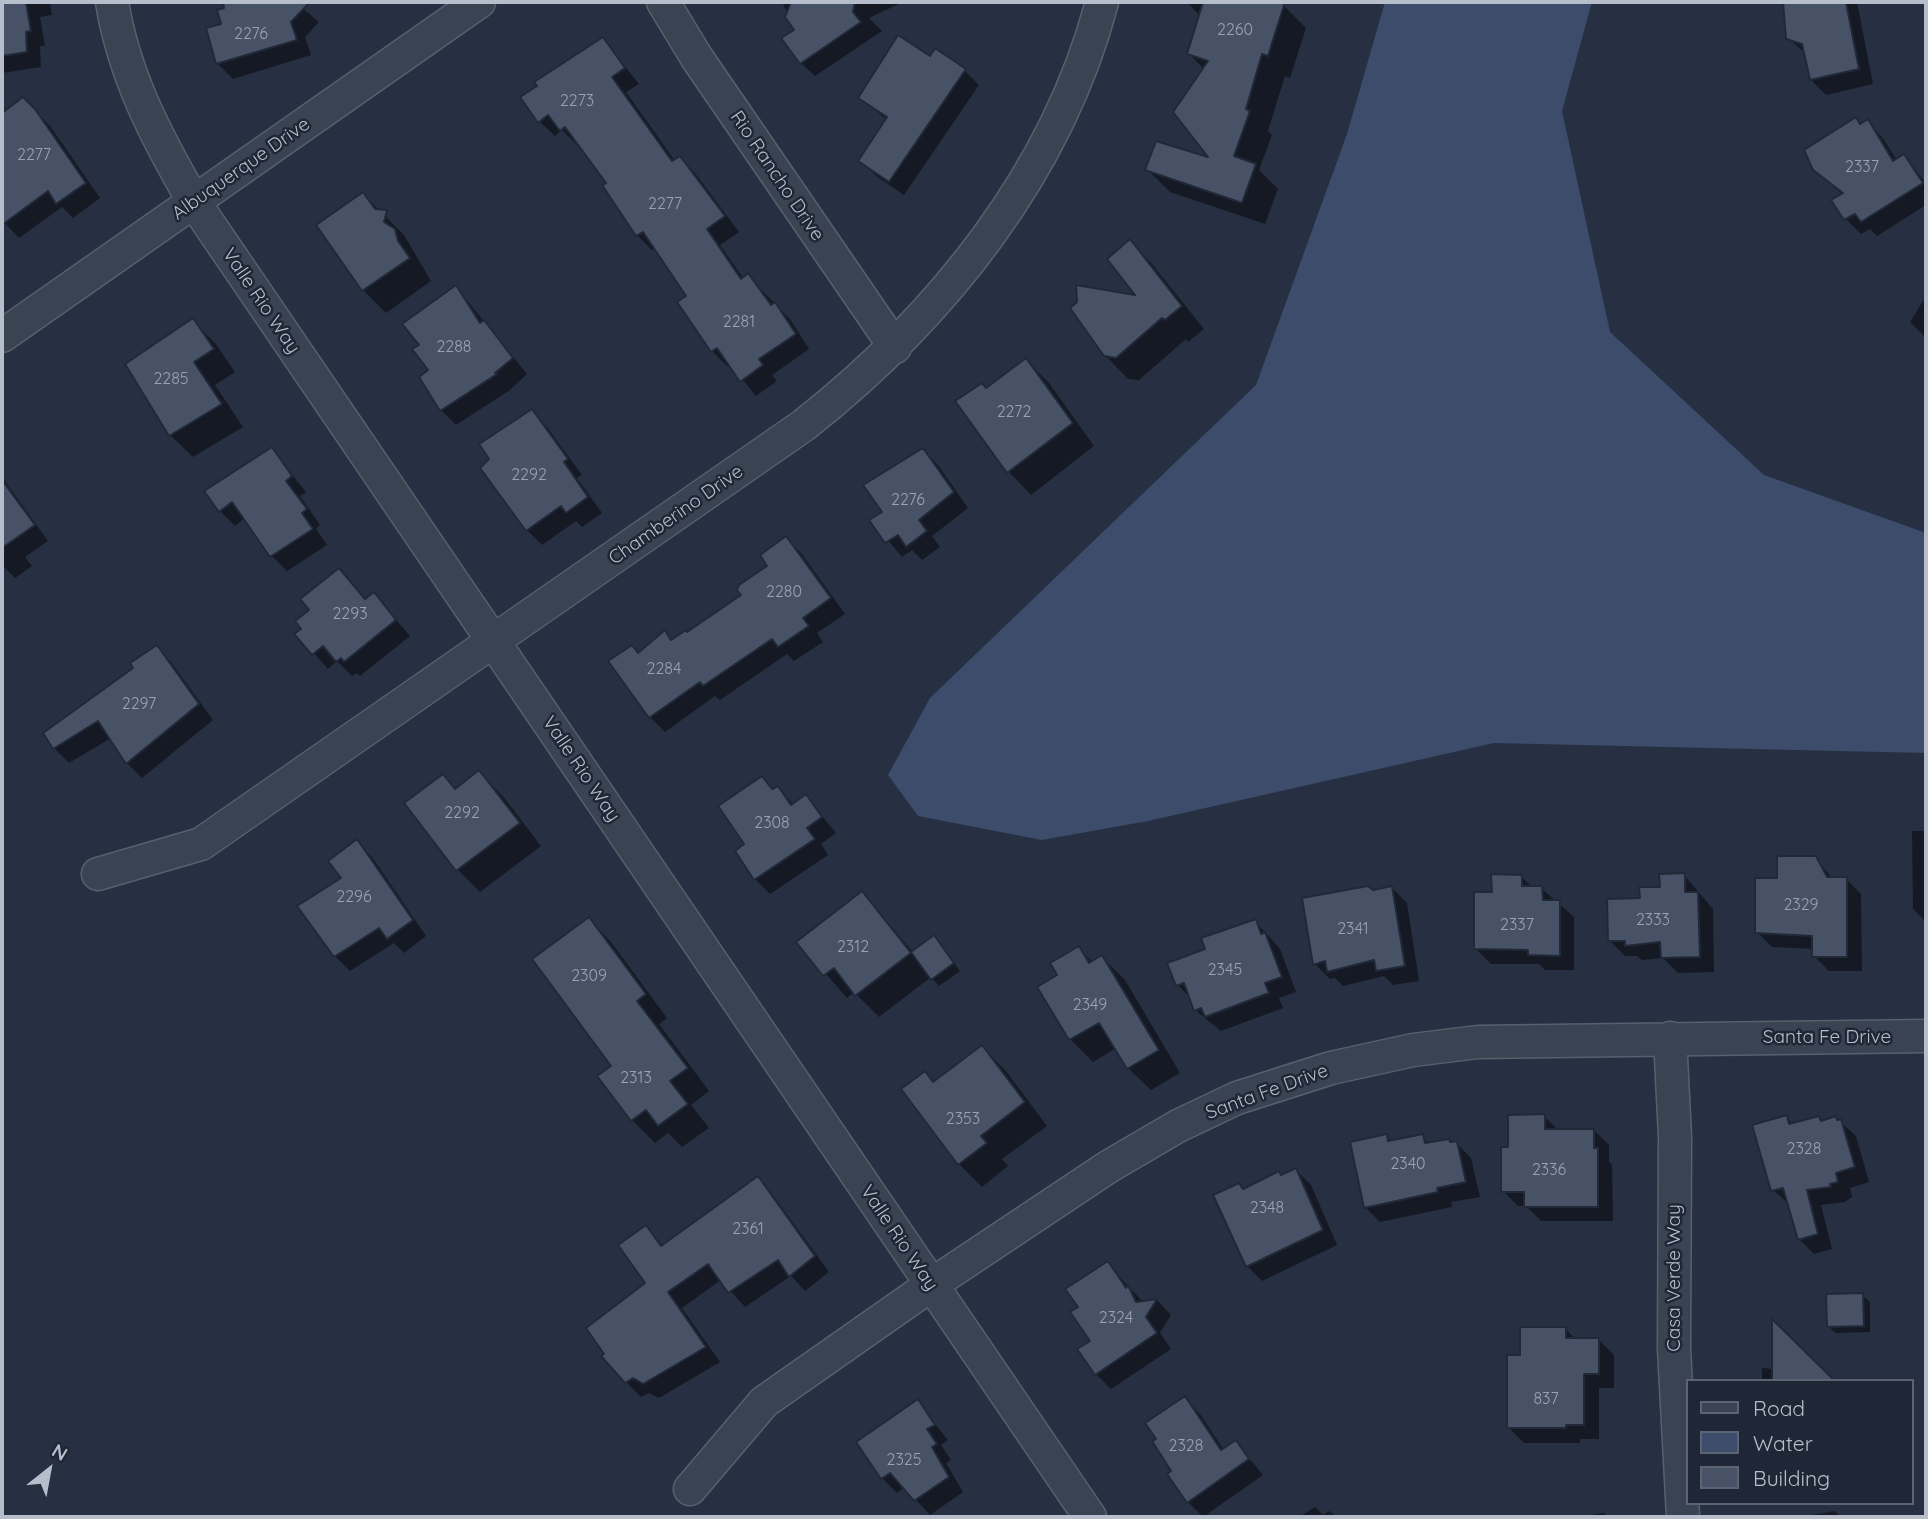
<!DOCTYPE html>
<style>
body{margin:0}
#map{position:relative;width:1928px;height:1519px;overflow:hidden;background:#263042;font-family:Quicksand,sans-serif}
canvas{display:block}
.frame{position:absolute;inset:0;border:4px solid #b7becb;pointer-events:none}
.legend{position:absolute;left:1686px;top:1379px;width:228px;height:126px;box-sizing:border-box;background:#1f2737;border:2px solid #5c6372;margin:0;padding:9px 12px;list-style:none;font-size:21px;color:#b7becb}
.legend li{display:flex;align-items:center;gap:14px;height:35px}
.legend b{width:35px;border:2px solid #5c6372}
.north{position:absolute;left:14px;top:1435px;width:70px;height:70px;-webkit-text-stroke:5px #1f2737;paint-order:stroke;rotate:31deg;font-size:19px;font-weight:700;line-height:28px;text-align:center;color:#b7becb}
.north::after{content:'';display:block;margin:auto;width:24px;height:32px;background:#b7becb;clip-path:polygon(50% 0,100% 100%,50% 72%,0 100%)}
</style>
<div id="map">
<canvas width="1928" height="1519"></canvas>
<div class="frame"></div>
<ul class="legend">
<li><b style="height:9px;background:#3a4351"></b>Road</li>
<li><b style="height:19px;background:#3c4c6a"></b>Water</li>
<li><b style="height:19px;background:#475266"></b>Building</li>
</ul>
<div class="north">N</div>
</div>
<script>
const ctx = document.querySelector('canvas').getContext('2d');
ctx.lineJoin = 'round';
function fill(path, color) { ctx.fillStyle = color; ctx.fill(path, 'evenodd'); }
function strokePath(path, color, width, dash) { ctx.strokeStyle = color; ctx.lineWidth = width; ctx.lineCap = dash ? 'butt' : 'round'; ctx.setLineDash(dash || []); ctx.stroke(path); }
function write(font, color, halo, rows, align = 'center') {
  ctx.font = font + ' Quicksand,sans-serif'; ctx.lineWidth = 5; ctx.setLineDash([]); ctx.textBaseline = 'middle'; ctx.strokeStyle = halo; ctx.fillStyle = color; for (const [text, x, y, turn = 0] of rows) {
    ctx.save(); ctx.translate(x, y); ctx.rotate((+turn || 0) * Math.PI / 180); ctx.textAlign = isNaN(turn) ? turn : align; if (halo) ctx.strokeText(text, 0, 0); ctx.fillText(text, 0, 0); ctx.restore();
  }
}
const water = new Path2D(`
 M1385,2h207l-30,109 48,221 154,143 162,58v220l-432,-10 -346,78 -106,19 -124,-24 -30,-41 42,-77 326,-313 91,-251z`);
const shadow = new Path2D(`
 M2,2h48l2,13 -12,2 5,29h-5l1,21 -39,6z
 M224,2h71l24,20 -14,15 6,18 -78,24 -15,-15 -10,-35 15,-4z
 M782,2h121l-34,16 13,13 -67,45 -14,-13 -5,-33z
 M1187,2h85l11,3 23,23 -16,50 -5,-2 -17,55 4,4 -13,35 19,19 -13,35 -95,-32 -23,-23 65,-9 -8,-91 -15,-15 11,-38z
 M1785,2h72l16,82 -47,11 -15,-15 -5,-26 -18,-16 1,-15z
 M603,39l36,45 -13,8 49,69 5,-3 15,15 44,59 -19,13 24,34 4,-3 42,43 19,30 -37,26 5,6 -21,15 -26,-32 -3,2 -15,-15 -24,-54 -32,-49 -4,2 -15,-15 -29,-52 -29,-40 -2,2 -15,-15 -7,6 -15,-14z
 M930,58l34,12 15,15 -75,110 -28,-19 -15,-15 26,-41 -27,-23z
 M23,99l27,27 50,72 -27,20 -11,-11 -43,31 -17,-18v-91l8,-6z
 M1856,120l6,5 5,-3 15,15 15,23 7,-4 22,27v22l-49,31 -7,-7 -9,5 -15,-15 -12,-19 9,-5 -29,-26z
 M363,194l41,41 27,46 -45,32 -23,-23z
 M1130,241l22,23 52,65 -16,13 -2,-3 -47,41 -11,-1 -23,-24 34,-58z
 M456,287l71,87 -17,16 -54,35 -15,-15 -20,-33 10,-7 -10,-25z
 M1926,296v42l-16,-16z
 M193,321l22,22 20,29 -20,13 28,42 -50,30 -23,-22z
 M1026,360l23,23 45,63 -63,49 -22,-23 -51,-70 28,-13z
 M532,412l15,15 35,48 -5,3 25,35 -20,14 -6,-6 -34,24 -15,-15z
 M271,449l35,43 -6,4 20,29 -4,4 11,16 -40,26 -15,-15 -27,-38 -10,8 -15,-15z
 M923,450l15,15 30,43 -36,28 8,11 -18,13 -10,-10 -10,7 -30,-36 12,-9z
 M2,477l46,64 -23,16 7,9 -17,12 -13,-13z
 M786,538l15,15 44,61 -28,19 6,9 -29,19 -7,-7 -67,46 -5,-4 -50,36 -15,-15 -39,-55 28,-8 25,-22 9,9 15,-7 55,-39 27,-29z
 M339,570l27,30 8,-6 36,42 -50,40 -3,-3 -5,3 -15,-15 -9,8 -31,-35 6,-5 9,-19z
 M156,647l15,15 42,58 -71,58 -15,-15 -16,-25 -42,25 -15,-15z
 M479,773l23,22 39,51 -61,46 -22,-22 -51,-67 36,-27 14,14z
 M762,779l11,11 5,-2 16,17 12,-8 30,36 -15,11 7,11 -58,39 -15,-15 -8,-35z
 M1912,831h14v91l-13,-13z
 M357,842l15,15 54,79 -22,17 -10,-10 -44,28 -15,-15 8,-77z
 M1815,858l18,21h13l15,15 1,77h-33l-15,-15v-7l-42,-2 -15,-15 22,-53z
 M1684,875l29,34 1,63 -36,1 -15,-15 -21,2 -5,-4h-12l-15,-15 32,-41z
 M1521,876l12,12h8l33,29v53h-29l-6,-6h-48l-15,-15 18,-55z
 M1392,888l15,15 12,78 -26,4 -9,-9 -41,10 -8,-8 -5,1 -15,-15 -11,-64z
 M862,893l51,59 21,-15 26,34 -21,15 -8,-9 -52,40 -25,-25 -7,6 -49,-56z
 M589,919l22,23 56,76 -8,6 50,67 -18,14 18,23 -27,19 -14,-14 -13,10 -23,-23 -33,-44 14,-10z
 M1255,921l25,28 16,43 -17,6 4,10 -62,23 -26,-21 -4,-11 -13,-14 29,-35z
 M1079,948l14,15 9,-6 23,23 55,93 -29,17 -23,-22 -12,-20 -23,14 -23,-23 -10,-64z
 M982,1047l23,23 42,56 -45,33 6,7 -26,21 -23,-23 -34,-91 9,10z
 M1544,1116l14,14h36l15,15v16l3,4 1,56h-72l-15,-15h-8l-15,-15z
 M1786,1117l8,8 25,-7 4,4 13,-4 20,18 13,46 -19,6 2,9 -7,5 -24,3 11,44 -18,5 -15,-15 -9,-34 -17,-15z
 M1386,1136l6,6 30,-6 8,8 26,-1 15,15 9,39 -29,5 1,5 -72,15 -15,-15z
 M1296,1170l15,15 26,60 -75,36 -15,-15 -3,-75 35,-18 4,4z
 M757,1179l15,15 57,78 -24,19 -14,-15 -46,31 -24,-27 -39,28 38,54 -61,36 -10,-5 -8,4 -15,-15 21,-98 -1,-57 17,19z
 M1107,1263l37,40 13,-3 14,15 -11,18 11,16 -60,40 -15,-15 -3,-32 -13,-34z
 M1862,1295l8,7v30l-34,1 -8,-7z
 M1566,1329l10,11h23l15,15v33h-15v51h-19v4h-56l-15,-15 13,-71z
 M1762,1368l11,1 59,12h-70z
 M1185,1399l15,15 24,36 12,-8 27,33 -60,42 -15,-15 -14,-30z
 M917,1402l31,38 -7,5 10,15 -5,3 17,29 -33,23 -26,-28 -7,6 -15,-15z
 M1315,1507l8,8 7,-4 6,6h-37z
 M1834,1511l7,6h-40z
 M1604,1513l4,4h-31z`);
const building = new Path2D(`
 M2,2h24l5,29 -5,1 1,20 -25,4z
 M223,2h87l-19,20 6,18 -81,24 -10,-36 15,-4 -4,-14 7,-2z
 M791,2h64l-2,10 8,10 -61,42 -19,-26 13,-8 -9,-13z
 M1203,2h82l-17,54 -6,-2 -16,55 4,2 -16,45 22,8 -14,39 -97,-33 11,-29 52,16 -35,-45 35,-51 -21,-7z
 M1783,2h63l13,67 -49,11 -8,-36 -16,-5z
 M898,35l32,21 5,-8 31,21 -77,113 -31,-21 29,-44 -29,-19z
 M603,37l22,31 -13,9 60,84 8,-5 45,60 -18,13 34,50 7,-6 23,32 4,-3 21,32 -37,25 4,6 -23,17 -23,-34 -6,4 -34,-50 9,-6 -43,-64 -7,4 -34,-51 4,-2 -41,-56 -5,4 -12,-16 -10,8 -18,-26 17,-11 -3,-4z
 M23,97l12,12 51,74 -30,21 -8,-13 -46,34v-112z
 M1856,117l4,7 8,-5 25,42 11,-7 19,29 -62,39 -6,-8 -11,6 -13,-20 12,-7 -30,-23 -9,-20z
 M363,192l12,17 12,1 -3,12 11,7 3,12 12,17 -48,33 -46,-66z
 M1130,239l52,67 -17,14 -3,-2 -46,40 -12,-2 -34,-48 7,-6 -1,-17 59,10 -28,-36z
 M456,285l24,38 4,-3 29,38 -18,15 2,1 -57,37 -21,-34 9,-7 -16,-21 7,-4 -17,-21z
 M193,318l21,31 -20,13 28,42 -53,32 -44,-72z
 M1026,358l47,65 -66,50 -52,-72 27,-18 4,5z
 M532,409l36,50 -4,3 24,35 -22,16 -5,-7 -35,25 -46,-63 9,-9 -10,-15z
 M272,447l20,29 -6,5 21,28 -5,4 11,16 -43,28 -38,-55 -13,10 -15,-21z
 M923,448l31,44 -35,28 8,11 -21,16 -8,-12 -13,8 -16,-23 13,-8 -19,-27z
 M2,480l33,45 -33,23z
 M786,536l45,62 -28,20 6,8 -31,21 -6,-8 -69,47 -3,-4 -51,36 -41,-57 24,-16 6,8 27,-23 6,10 15,-10 1,2 54,-37 -4,-5 2,-5 28,-19 -7,-11z
 M339,568l26,31 9,-7 22,28 -52,42 -3,-4 -5,4 -13,-16 -11,9 -18,-21 7,-5 -6,-8 14,-11 -9,-11z
 M157,645l42,59 -73,60 -28,-43 -45,28 -10,-16 90,-65 -3,-5z
 M479,770l41,53 -64,48 -52,-68 39,-29 12,15z
 M762,776l10,13 6,-3 13,19 15,-11 16,23 -15,11 8,11 -61,41 -19,-29 9,-7 -26,-38z
 M357,839l56,81 -26,19 -8,-11 -45,29 -37,-51 44,-28 -13,-17z
 M1777,856h39l11,21h20v80h-35v-21l-57,-3v-55h22z
 M1685,873v19h13l2,65 -39,1 -1,-16 -35,4v-5h-17l-1,-42 33,-1 -1,-11h21l-1,-13z
 M1491,874l31,1v11h20l1,14h17v56l-32,-1v-5l-54,-1v-57h18z
 M1368,886l5,4 19,-4 13,80 -29,5 -2,-11 -47,12 -2,-11 -12,4 -11,-67z
 M862,891l49,62 -56,43 -21,-28 -11,8 -27,-34z
 M589,917l57,77 -9,7 51,67 -18,13 18,23 -30,22 -12,-16 -15,11 -34,-45 14,-10 -79,-107z
 M1256,919l5,15 4,-2 17,45 -17,6 4,10 -64,24 -4,-9 -7,3 -10,-28 -8,3 -9,-23 38,-14 -4,-11z
 M934,935l20,28 -23,17 -20,-28z
 M1079,946l10,17 13,-8 57,95 -32,19 -28,-46 -30,17 -32,-53 20,-12 -7,-12z
 M982,1045l43,57 -44,34 6,7 -29,22 -57,-76 24,-18 8,11z
 M1545,1114v15h49v19h4v59h-74v-15h-23v-45h7v-32z
 M1787,1115l2,9 30,-8 2,5 15,-5 1,4 4,-1 14,48 -19,6 2,9 -8,2 1,3 -24,3 11,44 -20,6 -15,-52 -12,3 -19,-66z
 M1387,1134l1,7 35,-7 2,9 24,-4 1,3 7,-1 9,41 -29,6 1,4 -74,16 -14,-66z
 M1296,1168l27,62 -77,37 -33,-72 26,-12 4,6 36,-18 2,4z
 M758,1176l57,80 -26,21 -11,-17 -50,33 -20,-29 -40,28 38,55 -63,37 -10,-6 -8,5 -24,-27 3,-2 -18,-26 59,-45 -27,-38 28,-20 15,21z
 M1108,1261l18,27 2,-3 8,17 21,-3 -11,18 11,16 -62,42 -18,-26 13,-8 -20,-29 8,-5 -13,-18z
 M1863,1293l1,33 -37,1 -1,-33z
 M1772,1319l63,62h-63z
 M1520,1327h46v11h33v36h-15v51h-18v3h-59v-73h13z
 M1185,1396l36,54 15,-10 13,19 -62,44 -20,-29 4,-3 -19,-30 4,-2 -11,-16z
 M918,1399l17,26 -8,4 10,15 -5,3 17,30 -35,24 -24,-28 -9,6 -25,-37z`);
const street = new Path2D(`
 M112,2c12,74 45,136 82,200l896,1315
 M663,2l34,56 198,289
 M2,336l477,-334
 M98,874l103,-30 603,-419c137,-108 253,-252 298,-423
 M1670,1038l5,99 -1,212 9,168
 M690,1489l74,-87 167,-117 177,-118 70,-41 59,-28 94,-30 82,-18 65,-8 448,-6`);
const numberNames = [
 ["2260",1235,30],
 ["2276",251,34],
 ["2273",577,101],
 ["2277",34,155],
 ["2337",1862,167],
 ["2277",665,204],
 ["2281",739,322],
 ["2288",454,347],
 ["2285",171,379],
 ["2272",1014,412],
 ["2292",529,475],
 ["2276",908,500],
 ["2280",784,592],
 ["2293",350,614],
 ["2284",664,669],
 ["2297",139,704],
 ["2292",462,813],
 ["2308",772,823],
 ["2296",354,897],
 ["2329",1801,905],
 ["2333",1653,920],
 ["2337",1517,925],
 ["2341",1353,929],
 ["2312",853,947],
 ["2345",1225,970],
 ["2309",589,976],
 ["2349",1090,1005],
 ["2313",636,1078],
 ["2353",963,1119],
 ["2328",1804,1149],
 ["2340",1408,1164],
 ["2336",1549,1170],
 ["2348",1267,1208],
 ["2361",748,1229],
 ["2324",1116,1318],
 ["837",1546,1399],
 ["2328",1186,1446],
 ["2325",904,1460]
];
const streetNames = [
 ["Albuquerque Drive",241,169,-35],
 ["Rio Rancho Drive",777,176,56],
 ["Valle Rio Way",261,301,56],
 ["Chamberino Drive",676,515,-35],
 ["Valle Rio Way",581,769,56],
 ["Santa Fe Drive",1827,1037],
 ["Santa Fe Drive",1267,1092,-20],
 ["Valle Rio Way",899,1238,56],
 ["Casa Verde Way",1674,1278,-90]
];
fill(water, '#3c4c6a');
fill(shadow, '#0007');
fill(building, '#475266');
strokePath(building, '#212939', 2);
strokePath(street, '#58606f', 35);
strokePath(street, '#3a4351', 32);
write('16px', '#9ba3b2', null, numberNames);
write('19px', '#b7becb', '#1f2737', streetNames);
</script>
